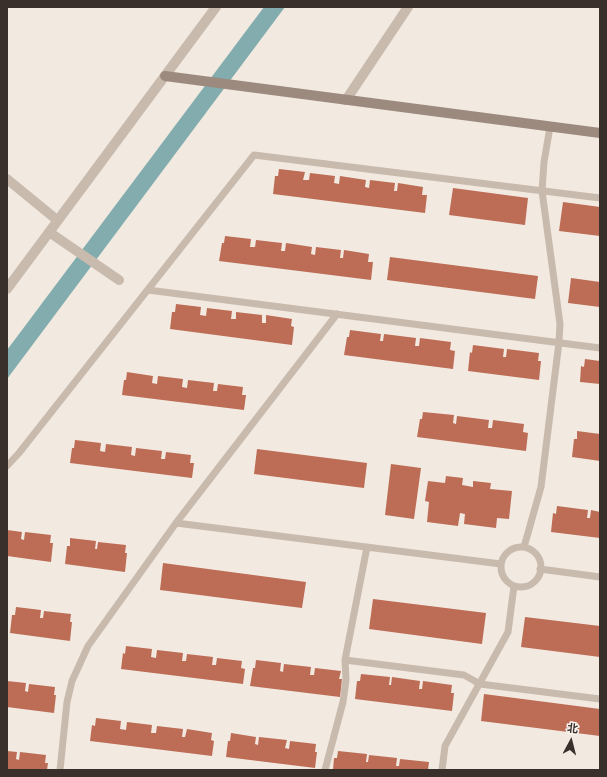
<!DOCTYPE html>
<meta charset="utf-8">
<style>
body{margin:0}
#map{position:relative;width:607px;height:777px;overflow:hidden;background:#f2eae1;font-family:Karla,"Noto Sans SC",sans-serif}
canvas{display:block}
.frame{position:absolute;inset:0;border:8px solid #39302c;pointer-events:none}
.north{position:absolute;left:551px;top:721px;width:40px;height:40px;-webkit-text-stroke:3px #f9f4ee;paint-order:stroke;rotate:7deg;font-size:11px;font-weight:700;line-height:16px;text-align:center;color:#39302c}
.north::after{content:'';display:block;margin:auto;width:14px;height:18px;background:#39302c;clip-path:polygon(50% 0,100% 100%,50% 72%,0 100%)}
</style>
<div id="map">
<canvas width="607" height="777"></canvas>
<div class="frame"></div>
<div class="north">北</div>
</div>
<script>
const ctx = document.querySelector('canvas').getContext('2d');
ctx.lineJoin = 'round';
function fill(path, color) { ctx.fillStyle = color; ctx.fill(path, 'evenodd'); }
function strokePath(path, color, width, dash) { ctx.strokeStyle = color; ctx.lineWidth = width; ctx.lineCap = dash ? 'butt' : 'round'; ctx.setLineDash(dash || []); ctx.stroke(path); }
const water = new Path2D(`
 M264,7h21l-278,372v-29z`);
const building = new Path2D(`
 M279,169l26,3 -2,8h6l1,-7 25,3 -1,7 5,1 1,-8 26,4 -1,7 4,1 1,-8 25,3 -1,8h3l1,-8 25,4 -1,8h5l-2,18 -152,-19 2,-18h3z
 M453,188l75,10 -3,27 -76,-10z
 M563,202l37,5v29l-41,-5z
 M225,236l26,3 -1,8h5l1,-7 26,3 -1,8h4l1,-8 26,4 -1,7 4,1 1,-8 25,3 -1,8h3l1,-8 25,4 -1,8h5l-2,18 -152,-19 3,-18h2z
 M390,257l148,19 -3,23 -148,-19z
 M571,278l29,4v25l-32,-4z
 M176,304l25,3 -1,8 6,1 1,-8 25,3 -1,8h5v-7l26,3v8h4v-8l26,4 -1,7 3,1 -2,18 -122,-16 2,-17h3z
 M350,330l31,4 -1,7h3l1,-7 32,4 -1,8h4l1,-8 31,4 -1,8 5,1 -2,18 -109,-14 3,-18h2z
 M473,345l31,4 -1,8h3l1,-8 32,4 -1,8h3l-2,19 -71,-9 2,-19 2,1z
 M585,359l15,2v23l-20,-2 1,-16 3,1z
 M127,372l26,4 -1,7 5,1 1,-8 25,3 -1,8 5,1 1,-8 26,3 -1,8h4l1,-7 25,3 -1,8h4l-2,15 -122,-15 2,-15h2z
 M423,412l31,3 -1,8 3,1 1,-8 32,4 -1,8h4l1,-8 31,4 -1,8 5,1 -2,18 -109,-14 3,-18h2z
 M577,431l23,3v27l-28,-4 2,-18h3z
 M75,440l26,3 -1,8 5,1 1,-8 26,3 -1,8 4,1 1,-8 26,3 -1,8h4l1,-7 25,3 -1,8h4l-2,15 -122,-15 2,-15h2z
 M257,449l110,14 -3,25 -110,-14z
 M391,464l30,4 -7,51 -29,-4z
 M446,476l17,2 -1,7 11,2v-6l18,2 -1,6 22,2 -3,28 -12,-1 -1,10 -32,-4 1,-10 -5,-1 -2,13 -31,-4 2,-20 -4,-1 3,-20 17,2z
 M557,506l31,4 -1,8h3l1,-8 9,2v26l-49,-6 2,-19 3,1z
 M7,530l15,2 -1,7 3,1 1,-8 26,3 -1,8h3l-2,19 -44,-6z
 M70,538l26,3 -1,8h2l1,-7 28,3 -1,8h2l-2,19 -60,-8 2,-18h3z
 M163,563l143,19 -4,26 -142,-18z
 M373,599l113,14 -4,31 -113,-15z
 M16,607l25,3 -1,8h3l1,-7 27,3 -1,8h2l-2,19 -60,-8 2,-18h3z
 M525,617l75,9v31l-79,-10z
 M126,646l26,3 -1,8 5,1 1,-8 26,3 -1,8h4l1,-7 26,3 -1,8h4l1,-7 25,3 -1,7 4,1 -2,15 -122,-15 2,-16 2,1z
 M256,660l25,3 -1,8 3,1 1,-8 27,3 -1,8h4l1,-7 26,3 -2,8h3l-2,18 -90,-11 3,-18h2z
 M361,674l29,3 -1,8h2l1,-8 28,4 -1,8h3l1,-8 29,4 -1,8h3l-2,18 -97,-12 2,-18h3z
 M7,681l19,2 -1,8 3,1 1,-8 26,3 -1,8h2l-2,18 -47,-6z
 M484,694l116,15v27l-119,-15z
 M96,718l25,3 -1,8 6,1 1,-8 25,3 -1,8h5l1,-7 26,3 -1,8h3l2,-8 25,4 -1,7 3,1 -2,15 -122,-15 2,-16 3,1z
 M231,733l25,4 -1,7 3,1 1,-8 28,3 -2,8 4,1 1,-8 26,3 -1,8h2l-2,16 -89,-11 2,-16h2z
 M7,751l10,1 -1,7 3,1 1,-8 26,3 -1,8h3l-1,7h-40z
 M338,751l29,3 -1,8h2l1,-7 28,3 -1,8h3l1,-7 29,3 -1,8h-95l1,-12h3z`);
const lane = new Path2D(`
 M148,290l452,58
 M7,466l12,-13 235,-298 346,43
 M176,523l325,41
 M524,547l17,-60 18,-145 1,-18 -18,-133 2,-29 6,-35
 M501 567a20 20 0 1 1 40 0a20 20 0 1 1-40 0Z
 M540,569l60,8
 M345,660l119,15 16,9 120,15
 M60,770l7,-68 5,-21 16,-35 88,-123 161,-209
 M325,770l18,-68 3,-22 -1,-20 22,-113
 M442,770l3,-24 63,-114 6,-46`);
const street = new Path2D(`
 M346,100l62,-93
 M7,179l50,41
 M49,232l70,48
 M7,289l209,-282`);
const secondary = new Path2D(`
 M165,76l435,57`);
fill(water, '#82acad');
fill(building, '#bd6c55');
strokePath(lane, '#c9baae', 7);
strokePath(street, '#c9baae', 10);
strokePath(secondary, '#9d8a7f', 10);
</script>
